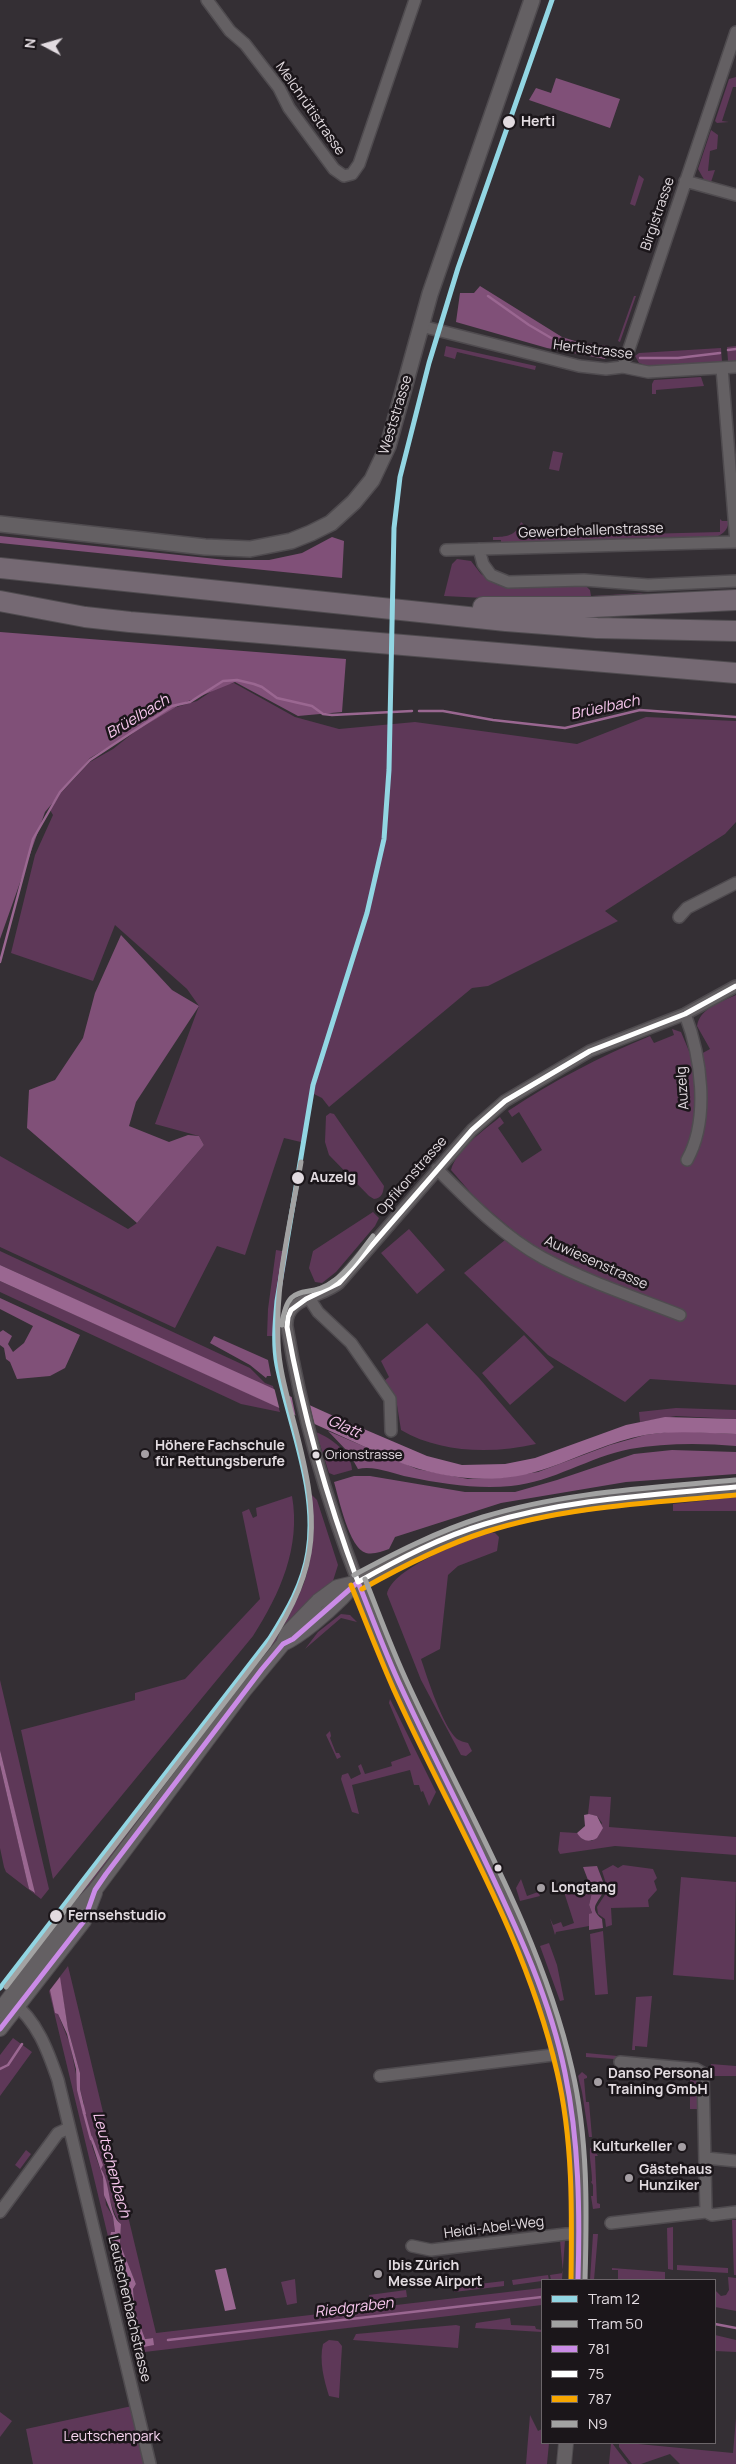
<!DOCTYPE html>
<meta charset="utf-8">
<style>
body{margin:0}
#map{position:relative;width:736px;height:2464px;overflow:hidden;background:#342f34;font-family:Manrope,sans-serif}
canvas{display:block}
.legend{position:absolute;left:541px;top:2279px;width:175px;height:165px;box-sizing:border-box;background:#1b161a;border:1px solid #6b6569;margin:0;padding:6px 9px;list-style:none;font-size:15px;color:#e2dbe0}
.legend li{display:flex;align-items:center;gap:10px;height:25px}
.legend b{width:25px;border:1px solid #6b6569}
.north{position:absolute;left:20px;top:20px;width:50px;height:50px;-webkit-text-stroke:4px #1b161a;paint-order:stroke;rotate:276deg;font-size:14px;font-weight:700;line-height:20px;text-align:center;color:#e2dbe0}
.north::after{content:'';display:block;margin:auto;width:18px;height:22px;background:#e2dbe0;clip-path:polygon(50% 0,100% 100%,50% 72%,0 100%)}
</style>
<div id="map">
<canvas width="736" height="2464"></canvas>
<ul class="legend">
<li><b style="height:6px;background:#92d6e3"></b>Tram 12</li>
<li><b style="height:6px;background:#a2a2a2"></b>Tram 50</li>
<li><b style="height:6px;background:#ca8be6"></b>781</li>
<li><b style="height:6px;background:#fff"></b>75</li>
<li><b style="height:6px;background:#f7a600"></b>787</li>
<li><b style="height:6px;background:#a2a2a2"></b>N9</li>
</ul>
<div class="north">N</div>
</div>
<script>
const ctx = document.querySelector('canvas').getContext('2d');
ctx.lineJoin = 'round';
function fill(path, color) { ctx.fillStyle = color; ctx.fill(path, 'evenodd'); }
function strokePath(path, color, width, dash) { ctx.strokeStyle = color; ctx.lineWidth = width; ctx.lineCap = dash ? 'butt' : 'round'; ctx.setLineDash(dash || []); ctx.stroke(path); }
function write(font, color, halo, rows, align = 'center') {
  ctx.font = font + ' Manrope,sans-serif'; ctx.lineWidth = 5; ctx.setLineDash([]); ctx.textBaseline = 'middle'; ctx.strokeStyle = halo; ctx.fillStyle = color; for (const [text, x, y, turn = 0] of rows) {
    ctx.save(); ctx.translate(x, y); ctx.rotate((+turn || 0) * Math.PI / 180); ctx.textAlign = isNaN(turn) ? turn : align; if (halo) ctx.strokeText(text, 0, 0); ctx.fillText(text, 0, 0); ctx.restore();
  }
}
const green = new Path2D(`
 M736,77v10h-3l-11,34 7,1 -12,1 -2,-2 14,-42z
 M711,130l7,5 -1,14 -7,2 -2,20 7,-1 -4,12 -5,1 -8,-14z
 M639,175l5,4 -9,27 -5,-2z
 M634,296h2l-16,46 -2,-1z
 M446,346l90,20 -1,4 -78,-18 -2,7 -11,-3z
 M736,346v15h-8l-1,-14z
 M721,348l1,14 -72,5 -11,-4 -4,-7 4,-3z
 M701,377l3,9 -48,4v4h-4v-10l2,-4z
 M553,451l10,2 -4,18 -10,-2z
 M720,519l2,2h7c-2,11 -7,14 -17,17l-211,5v-3h-8v-3c13,0 23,-1 28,-15 11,12 29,10 44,6v8l155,-4z
 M457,559l14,2 10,13 19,12 85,-1 5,5 1,6 53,-3 -10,3 -110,4 -80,-4 8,-32z
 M234,683l61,34 44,12 76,-7 162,22 69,-27 90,4v101l-11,12 -120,77 13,10 -130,65 -16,2 -143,119 -7,-9 -8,-4 -9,49 -21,-5 -39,117 -28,-9 -42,82 -175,-81v-91l128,73 9,-6 67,-78 -5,-9 -44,-12 44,-118 -12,-17 -72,-64 -22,56 -82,-28 24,-98 18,-40 -3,-5 10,-16 30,-32 23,-13 24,-19 33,-21 27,-8 24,-16z
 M736,995v390l-86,-6 -25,23 -77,-47 -84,-82 51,-41 -38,-32 -26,-30c6,-21 32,-39 49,-53l4,6 -6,5 24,35 20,-13 -23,-38 -7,5 -4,-6c45,-30 91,-54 142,-75l4,7 20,-8 -2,-6 9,3 8,19 12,3 9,-5 -13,-23c3,-18 24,-24 39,-31z
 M330,1113l4,1 50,72c-1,7 -2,12 -10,13l-5,-3 -40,-41 -4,-13 1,-26z
 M373,1212l6,6 -4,8 -39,46 -14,11 -7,-1 -6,-14 4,-17z
 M409,1229l36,41 -28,24 -36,-41z
 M276,1250l12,2 -10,59 -1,25h-10l1,-27z
 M0,1251l250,117 15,15 8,3 7,26 -39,-8 -241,-112v-11l272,123 -49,-37 -223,-102z
 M427,1323l52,55 57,66c-44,10 -96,9 -135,-14l-4,-25 -13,-24 5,-4 -8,-16z
 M524,1335l30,32 -44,38 -28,-32z
 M676,1408l60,2v9l-60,-3 -36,6 -1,-10z
 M316,1432c15,6 36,21 36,38l-18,5 -5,-2z
 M311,1494l6,6 21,65 -6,19 -207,255 -52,68 -1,-1v-5l-3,2c51,-67 104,-133 155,-200 30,-40 66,-78 82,-126 8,-27 8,-55 5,-83z
 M292,1496c9,51 -12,98 -39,140l-200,243 -32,-149 114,-30v-7l50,-14 75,-80 -18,-87 7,-3 4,9 4,-2 -1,-8z
 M736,1497v14h-63v-7z
 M489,1532l6,1 4,4 -2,14 -39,15 -10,9 -8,74 -19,10c6,18 22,68 36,80 3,2 7,3 11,4l4,8 -6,5 -5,-1 -40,-75 -34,-86c6,-27 77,-52 102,-62z
 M341,1614l9,1 7,7 -16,-4 -36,31 13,-17z
 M0,1680l49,209 -8,10 -35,-27 -2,-5 -4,-19v-83l29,124 5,4 -34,-143z
 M390,1699l46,93 -7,14 -6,-15 -2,1 -2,-7h-5l-4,-15 -58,15 7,29 -7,-2 -11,-33 1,-4 6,-2 3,6 10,-5 -3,-8 3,-2 4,10 27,-8 -1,-4 20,-7 -22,-52z
 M330,1731l1,5 -1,2 6,15h3l2,4 -4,2 -11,-24z
 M590,1796l21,1 -2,30 127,10v18l-121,-9 -55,8 -2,-4 2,-18 17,1 6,6 9,2 10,-18 -5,-7 -9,-2z
 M613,1865l5,3 5,-3 30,4 4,9 -3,3 3,9 -9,10 1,7 -38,1 1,17 -6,2 -1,-8 -7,-5 -1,-7 11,-17 -6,-19z
 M681,1877l55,5 -2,98 -61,-5z
 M521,1879l6,17 11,-4 2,4 -20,5 -4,-13z
 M589,1879l5,5 -5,21 3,8 -3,2v11l-33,6 -1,3 -5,-17 3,7 8,-3 2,5 11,-4 -10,-31 4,-4z
 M603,1931l5,63 -13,1 -5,-61z
 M549,1943l8,22 7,35 -4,1 -20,-55z
 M68,1966l88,367 386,-45v17l-406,48 -87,-362zM60,1981l8,48 12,44v16l4,15 -1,5 -13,-65 -12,-30zM92,2136c3,13 21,83 29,88l-1,21 16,39 -3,5 2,23 9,27 9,-1 -15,10 -2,-21 -6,-13 -10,-46 -8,-24 3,-12 -2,-15 -7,-12 -3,-28 -11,-31z
 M652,1996l-5,51 -12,-1v4h-3l4,-53z
 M13,2038l19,14 -32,44v-41z
 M586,2053l42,4v3l-42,-3z
 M711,2064l25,2v10h-24z
 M618,2067l15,2 -1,7h-14z
 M582,2072l5,4v2l-3,1 2,23h3l3,35h-3l-7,-45 -4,-16z
 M690,2076h7l1,33h-8z
 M590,2148h3l5,8h-3l2,47 3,1v4l-7,1 -2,-13h2v-11l-2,-3 1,-1c0,-13 -3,-22 -2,-33z
 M26,2150l5,4 -11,15 -5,-4z
 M732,2220h4v55h-2z
 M673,2227v43l-5,-1 -1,-41z
 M593,2234h5l-4,46h-4z
 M560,2240h5l-3,39 -11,1 -1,-5 13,-2z
 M677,2265l51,3v5l-51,-3z
 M612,2268l53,4v8h-47v-10h-6z
 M548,2275l1,5 -36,5 -1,-5z
 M728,2277l8,1v33l-21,-4v-17l6,6 5,-1 3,-5z
 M295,2279l2,24 -10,2 -6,-23z
 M504,2281v5l-50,6v-5z
 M406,2290l1,7 -37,4 -1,-6z
 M510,2318l1,7 24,1 1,3 6,1v2l-67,-4 1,-5z
 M456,2325l4,1 -2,22 -105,-8 3,-6z
 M715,2335l21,5v12l-21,-1z
 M329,2340l9,1 4,5 -3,52 -10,-2c-5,-16 -10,-35 -6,-52z
 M132,2406l14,58h-113l-7,-35z
 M0,2412l12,9 -12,16z
 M530,2415l8,16 4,-2v14h7l-2,21h-21z
 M736,2418v46h-56l-10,-10 -29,10h-9l-13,-17v-4h9l105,10z
 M611,2443h1l16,21h-19z`);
const forest = new Path2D(`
 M556,78l64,21 -10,29 -81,-28 7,-12 15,5z
 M480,286l82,51 16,5 31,4 -4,13 -58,-11 -91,-26 4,-29h14z
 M0,536l226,24h43l33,-7 30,-16 12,4 -2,37 -342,-35z
 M0,632l346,27 -4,53 -44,4 -63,-34 -54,22 -91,54 -45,54 -45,127z
 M121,935l51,55 27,16 -63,96 -7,24 40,16 19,-7 11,1 5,9 -67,78 -110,-95 2,-38 26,-10 28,-42 12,-45z
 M0,1298l80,37 -15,33 -15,8 -33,3 -7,-17 -4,-3 -2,-11 -4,-3v-13l3,-2 9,6 -4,8 5,8 11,-9 9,-17 -33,-17z
 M214,1336l54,24 3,16h-4l-1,2 -16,-13 -40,-22z
 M328,1431l89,38 51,10 31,-1 39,-6 72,-27 35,-10 30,-4 61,3v12c-34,-3 -72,-3 -106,3 -41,8 -77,33 -119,37 -35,3 -68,-2 -102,-9 -16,-3 -35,-12 -51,-8l-9,-16z
 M672,1450l64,2v22l-110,8 -125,21 -106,34 -6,12c-7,2 -15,6 -23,4 -17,-5 -27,-54 -32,-71l20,-6h16l95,16h50l42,-12 77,-26z
 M597,1866l8,21c-3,14 -19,19 -3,32l1,9 -14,2v-16l3,-1 -3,-8 5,-21 -6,-4 -5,-13z`);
const water = new Path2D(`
 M0,1265l338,153 89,38 35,9 43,-1 30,-6 91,-33 39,-8 71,2v15c-31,-1 -61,-4 -91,1 -34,6 -65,22 -97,33 -50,18 -104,12 -152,-7l-396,-180z
 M0,1750l35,143 -6,-4 -2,-8 -27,-116z
 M589,1814l8,2 6,12 -6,10c-8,5 -15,3 -20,-5l8,-7 -1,-11z
 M60,1977l8,52 12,44v16l6,25h-3l-6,-24 -1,-21 -9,-35 -9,-20 -3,-1 -5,-23z
 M92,2136l11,29 -2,4c10,14 7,46 20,55l-1,20 16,40 -3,5 2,23 10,27 8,-1 1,7 -16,3 -2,-21 -6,-13 -10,-46 -10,-30 1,-6h4l-2,-15 -9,-22 -1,-18 -13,-40z
 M226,2268l10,41 -11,2 -10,-41z`);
const pier = new Path2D(`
 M274,1387l13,6 6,24 -13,-6z
 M291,1394l18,9 6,24 -19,-9z`);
const stream = new Path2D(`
 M488,296l41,29 41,24 39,6
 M728,350l8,-1
 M640,358h38l42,-5
 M419,711h24l50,9 72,8 75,-18 96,7
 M0,962l33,-123 27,-47 30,-32 82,-54 18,-4 33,-21 14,-1 17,4 8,3 15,11 35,8 11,8 9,1 80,-4
 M0,2069l8,-4 14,-21
 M84,2113l7,26
 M715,2324l21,4
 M168,2340l374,-43`);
const minor = new Path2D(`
 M207,0l23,31 15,13 34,44 10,20 45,61 10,7 8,-2 7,-10 56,-164
 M685,181l51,14
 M421,326l158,40 27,3 17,-2 25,5 88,-5
 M623,367l113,-335
 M722,368l14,174
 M479,549l4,15 8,11 17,7 76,-2 64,5 88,-4
 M446,550l290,-8
 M679,917l8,-9 49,-25
 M685,1014c16,42 25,105 2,146
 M437,1169c32,32 66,67 106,89 43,23 91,39 137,57
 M309,1298l9,14 33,31 39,56 1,32
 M358,1582c-33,-85 -56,-166 -71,-255 -3,-30 35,-29 52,-44l133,-153 33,-29 85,-50 95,-37 51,-28
 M11,2001c26,19 37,50 47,79l92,384
 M620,2062l76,7 7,4 3,139
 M380,2076l181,-22
 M706,2158l30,3
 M0,2212l58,-79 11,-5
 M611,2223l95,-11 6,3 24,-3
 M412,2246l19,4 135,-16h14`);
const tertiary = new Path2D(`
 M358,1582l43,105 47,94 75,162 27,73 15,56 9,59 6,79 -2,70
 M283,1644c19,-9 44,-31 59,-46 5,-5 10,-12 16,-17 10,-7 23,-12 33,-18 107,-58 227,-63 345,-76
 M0,2010l73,-97 22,-23 149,-199 39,-47 4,-11 31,-32 19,-14 21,-5
 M0,2029l84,-108 11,-28
 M564,2464l2,-21`);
const secondary = new Path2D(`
 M0,524l205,23 45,2 41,-8 20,-8 20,-10 23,-21 18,-22 16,-34 42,-152 102,-294`);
const motorway = new Path2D(`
 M0,568l506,53 91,7 139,3
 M0,601l85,16 45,5 606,51
 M483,607h110l143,-7`);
const bus1 = new Path2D(`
 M358,1582c14,35 27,71 43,105 27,59 57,116 84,174 32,68 65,137 80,212 14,68 15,138 13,207
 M0,2029l84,-108 11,-31 11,-16 156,-205 21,-25 10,-5 65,-57`);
const bus2 = new Path2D(`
 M358,1582c-31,-83 -55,-167 -71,-255l1,-10 3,-7 15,-11 33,-16 133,-153 33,-29 85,-50 95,-37 51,-28
 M358,1582c41,-23 83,-45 127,-58 82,-25 167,-29 251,-37`);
const bus3 = new Path2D(`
 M351,1585c14,35 28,71 43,105 57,126 132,246 163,382 16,68 15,139 14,208
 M362,1589c39,-22 80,-43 123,-57 81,-26 167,-29 251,-37`);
const bus4 = new Path2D(`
 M354,1575c41,-22 84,-44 129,-58 81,-25 168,-29 252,-37
 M365,1579c14,35 27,71 43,105 58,126 133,249 164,385 16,69 15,141 13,211`);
const tram1 = new Path2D(`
 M0,1988l270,-350c17,-27 33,-54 38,-86 10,-63 -19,-126 -31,-187 -4,-21 -2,-42 0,-64l36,-216 54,-172 17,-74 5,-69 5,-242 6,-51 29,-114 29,-95 94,-268`);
const tram2 = new Path2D(`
 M282,1325c6,-48 26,-23 53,-45 16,-12 26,-29 38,-44
 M6,1987l262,-341c54,-82 51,-127 27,-219 -7,-28 -16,-56 -17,-85 -3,-61 13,-121 23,-180`);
const markers = [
 [509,122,7,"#e2dbe0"],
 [298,1178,7,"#e2dbe0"],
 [145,1454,5,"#a59fa4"],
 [316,1455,4.5,"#e2dbe0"],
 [498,1868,4.5,"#e2dbe0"],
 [541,1888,5,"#a59fa4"],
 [56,1916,7,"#e2dbe0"],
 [598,2082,5,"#a59fa4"],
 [682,2147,5,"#a59fa4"],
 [629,2178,5,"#a59fa4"],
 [378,2274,5,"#a59fa4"]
];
const busNames = [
 ["Orionstrasse",325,1455]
];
const streetNames = [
 ["Melchrütistrasse",310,109,55],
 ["Birgistrasse",658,214,-71],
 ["Hertistrasse",593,350,7],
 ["Weststrasse",396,415,-73],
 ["Gewerbehallenstrasse",591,531,-2],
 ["Auzelg",683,1088,-94],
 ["Opfikonstrasse",412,1176,-49],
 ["Auwiesenstrasse",596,1263,24],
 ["Heidi-Abel-Weg",494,2228,-7],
 ["Leutschenbachstrasse",129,2309,77]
];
const stopNames = [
 ["Herti",521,122],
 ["Auzelg",310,1178],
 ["Fernsehstudio",68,1916]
];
const poiNames = [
 ["Höhere Fachschule",155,1446],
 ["für Rettungsberufe",155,1462],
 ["Longtang",551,1888],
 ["Danso Personal",608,2074],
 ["Training GmbH",608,2090],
 ["Kulturkeller",672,2147,"right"],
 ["Gästehaus",639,2170],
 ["Hunziker",639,2186],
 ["Ibis Zürich",388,2266],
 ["Messe Airport",388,2282]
];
const parkNames = [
 ["Leutschenpark",112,2437]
];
const waterNames = [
 ["Brüelbach",605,708,-12],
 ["Brüelbach",138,717,-31],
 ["Glatt",344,1427,24],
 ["Leutschenbach",111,2165,75],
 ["Riedgraben",354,2308,-7]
];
fill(green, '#5e3858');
fill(forest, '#805078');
fill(water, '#9a6791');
fill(pier, '#342f34');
strokePath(stream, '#9a6791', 2.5);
strokePath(minor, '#4f4b4f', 14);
strokePath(tertiary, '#4f4b4f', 16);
strokePath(secondary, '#4f4b4f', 18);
strokePath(motorway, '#4f4b4f', 22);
strokePath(minor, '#646063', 11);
strokePath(tertiary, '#646063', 14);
strokePath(secondary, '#646063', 15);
strokePath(motorway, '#756973', 20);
strokePath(bus1, '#ca8be6', 5);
strokePath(bus2, '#fff', 5);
strokePath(bus3, '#f7a600', 5);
strokePath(bus4, '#a2a2a2', 5);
strokePath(tram1, '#92d6e3', 5);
strokePath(tram2, '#a2a2a2', 5);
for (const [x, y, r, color] of markers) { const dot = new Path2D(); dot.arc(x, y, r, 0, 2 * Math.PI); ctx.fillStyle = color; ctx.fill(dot); strokePath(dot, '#1b161a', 2); }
write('13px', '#e2dbe0', '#1b161a', busNames, 'left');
write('14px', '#e2dbe0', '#1b161a', streetNames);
write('bold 14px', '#e2dbe0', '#1b161a', stopNames, 'left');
write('bold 14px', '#e2dbe0', '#1b161a', poiNames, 'left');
write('14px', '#f8d6f1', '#1b161a', parkNames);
write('italic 15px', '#f9c8ef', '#1b161a', waterNames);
</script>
